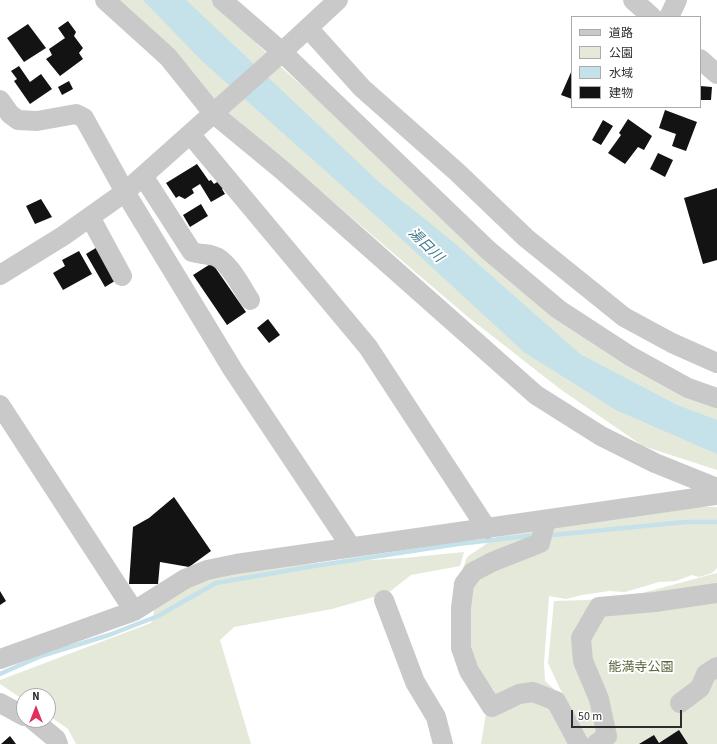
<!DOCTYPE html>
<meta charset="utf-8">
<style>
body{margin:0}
#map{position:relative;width:717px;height:744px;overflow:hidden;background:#fff;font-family:"Source Sans 3","Noto Sans JP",sans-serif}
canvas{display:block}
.legend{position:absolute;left:571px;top:16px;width:130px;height:92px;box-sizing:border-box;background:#fff;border:1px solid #ababab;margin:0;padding:5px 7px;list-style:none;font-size:12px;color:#2c2c2c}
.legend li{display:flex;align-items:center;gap:8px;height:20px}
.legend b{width:20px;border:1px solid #ababab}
.north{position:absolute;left:16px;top:688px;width:40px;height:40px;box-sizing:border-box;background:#fff;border:1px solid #ababab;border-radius:50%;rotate:0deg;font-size:11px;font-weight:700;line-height:16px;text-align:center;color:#2c2c2c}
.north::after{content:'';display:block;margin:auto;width:14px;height:18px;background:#e12f59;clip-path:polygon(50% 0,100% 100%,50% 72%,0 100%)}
.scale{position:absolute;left:571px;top:710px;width:111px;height:18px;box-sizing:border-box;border:2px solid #2c2c2c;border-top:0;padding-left:5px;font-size:12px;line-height:14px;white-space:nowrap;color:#2c2c2c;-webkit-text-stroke:3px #fff;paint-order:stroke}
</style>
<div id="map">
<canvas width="717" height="744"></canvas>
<ul class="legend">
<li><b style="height:5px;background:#c9c9c9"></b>道路</li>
<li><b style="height:11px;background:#e4e9d9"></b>公園</li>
<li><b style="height:11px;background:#c5e1e9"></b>水域</li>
<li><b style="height:11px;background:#131313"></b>建物</li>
</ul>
<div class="north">N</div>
<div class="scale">50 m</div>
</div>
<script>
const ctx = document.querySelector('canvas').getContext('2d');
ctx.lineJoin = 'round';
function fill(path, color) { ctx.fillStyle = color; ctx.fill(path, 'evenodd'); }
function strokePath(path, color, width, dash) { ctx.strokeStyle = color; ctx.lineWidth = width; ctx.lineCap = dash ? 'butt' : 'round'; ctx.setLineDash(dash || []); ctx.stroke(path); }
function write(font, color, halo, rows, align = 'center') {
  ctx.font = font + ' "Source Sans 3","Noto Sans JP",sans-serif'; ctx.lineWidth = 4; ctx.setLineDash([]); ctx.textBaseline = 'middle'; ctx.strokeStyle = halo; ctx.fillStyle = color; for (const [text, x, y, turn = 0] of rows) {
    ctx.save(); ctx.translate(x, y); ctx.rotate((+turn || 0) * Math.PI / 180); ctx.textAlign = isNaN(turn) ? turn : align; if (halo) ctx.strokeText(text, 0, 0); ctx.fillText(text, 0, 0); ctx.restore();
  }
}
const green = new Path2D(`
 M109,0h103l70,68 245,215 190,114v73l-74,-24 -83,-57 -92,-72 -287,-245z
 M696,507h21v61l-5,5 -13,4 -7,-2 -16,6 -17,1 -34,10 -16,-1 -27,4 -16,4 -17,-3 -5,67 1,18 11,10 16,53h-91l7,-43 6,-11 -15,-13 -18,-69 2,-40 4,-11 31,-21z
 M464,552l-4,14 -49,9 -23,18 -56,16 -98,18 -14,13 31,104h-175l-8,-15 -20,-14v-19h-24v4l-24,-16v-4l151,-57 4,-15 54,-33 59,-9 136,-8z
 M717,573v171h-138l-17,-51 -14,-30 6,-62 33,-1 55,-7z`);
const water = new Path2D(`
 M143,0h43l195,184 71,57 128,113 97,51 40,15v34l-101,-44 -92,-58 -140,-129 -182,-162z`);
const stream = new Path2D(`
 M553,535l132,-13h32
 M0,674l41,-18 68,-21 49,-19 58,-33 98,-17 144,-22 78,-9`);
const building = new Path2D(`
 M68,21l8,11 -2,4 9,12 -4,5 4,6 -23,17 -14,-17 6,-4 -3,-6 16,-11 -7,-10z
 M28,24l18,24 -22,14 -17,-24z
 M19,66l11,16 11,-8 11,15 -22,15 -16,-23 3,-2 -6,-8z
 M572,70v29l-11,-4z
 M69,81l4,8 -11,6 -4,-8z
 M700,86l12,1 -1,13h-11z
 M665,110l32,12 -11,29 -14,-5 4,-12 -17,-6z
 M628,119l24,17 -8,14 -6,-3 -13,17 -17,-11 13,-18 -2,-2z
 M603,120l10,6 -12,19 -9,-5z
 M658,153l15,7 -8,17 -15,-8z
 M197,164l12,17 2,-1 3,4 8,-5 4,7 -4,3 3,5 -14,8 -11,-18 -8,5 2,4 -9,6 -6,-3 -3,2 -10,-15z
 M717,188v72l-14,4 -19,-66z
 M41,199l11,18 -17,7 -9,-18z
 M201,204l7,12 -18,11 -7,-12z
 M99,246l19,33 -13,8 -19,-33z
 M79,251l13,23 -29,16 -10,-17 12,-7 -3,-6z
 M212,263l34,49 -19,13 -34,-50z
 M268,319l12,16 -11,8 -12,-15z
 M174,497l37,54 -22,16 -29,-5 -2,22h-29l4,-57 16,-9z
 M0,591l6,10 -6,4z
 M679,730l9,14h-49l15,-9 5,8z
 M10,736l6,8h-15z`);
const minor = new Path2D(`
 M105,0l63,57 45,56 69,57 254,225 65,41 54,27 62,25
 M222,0l60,52 206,198 70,59 72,47 58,32 29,10
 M633,0l19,17
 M669,17l8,-17
 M308,28l54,60 95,84 69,66 98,79 48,26 45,20
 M700,59l17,15
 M0,100l10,14 8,6 19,1 39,-7 8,4 41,74 108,178 118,177
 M190,134l178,213 119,182
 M143,176l49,76c7,2 15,2 22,4 14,4 28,32 36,44
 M90,217l32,59
 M0,275l63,-39 62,-44 157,-140 56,-52
 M0,405l134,206
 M546,520l-6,23 -48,19 -19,10 -9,12 -3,24v40l8,23 23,36 27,-13 14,-2 23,9 23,43
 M384,600l31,82 21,35 7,27
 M0,659l134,-48 51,-32 22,-9 29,-6 481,-69
 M0,703l24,13
 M680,703l20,-15 6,-14 11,-7
 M33,720l23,19 2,5
 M596,744l11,-8 -8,-37 -16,-38 -2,-23 18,-31 56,-5 62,-9`);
const parkNames = [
 ["能満寺公園",641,668]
];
const waterNames = [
 ["湯日川",425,246,44]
];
fill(green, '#e4e9d9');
fill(water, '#c5e1e9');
strokePath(stream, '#c5e1e9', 4.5);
fill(building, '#131313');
strokePath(minor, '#c9c9c9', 20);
write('13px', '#56663a', '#fff', parkNames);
write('italic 14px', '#3c798b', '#fff', waterNames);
</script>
